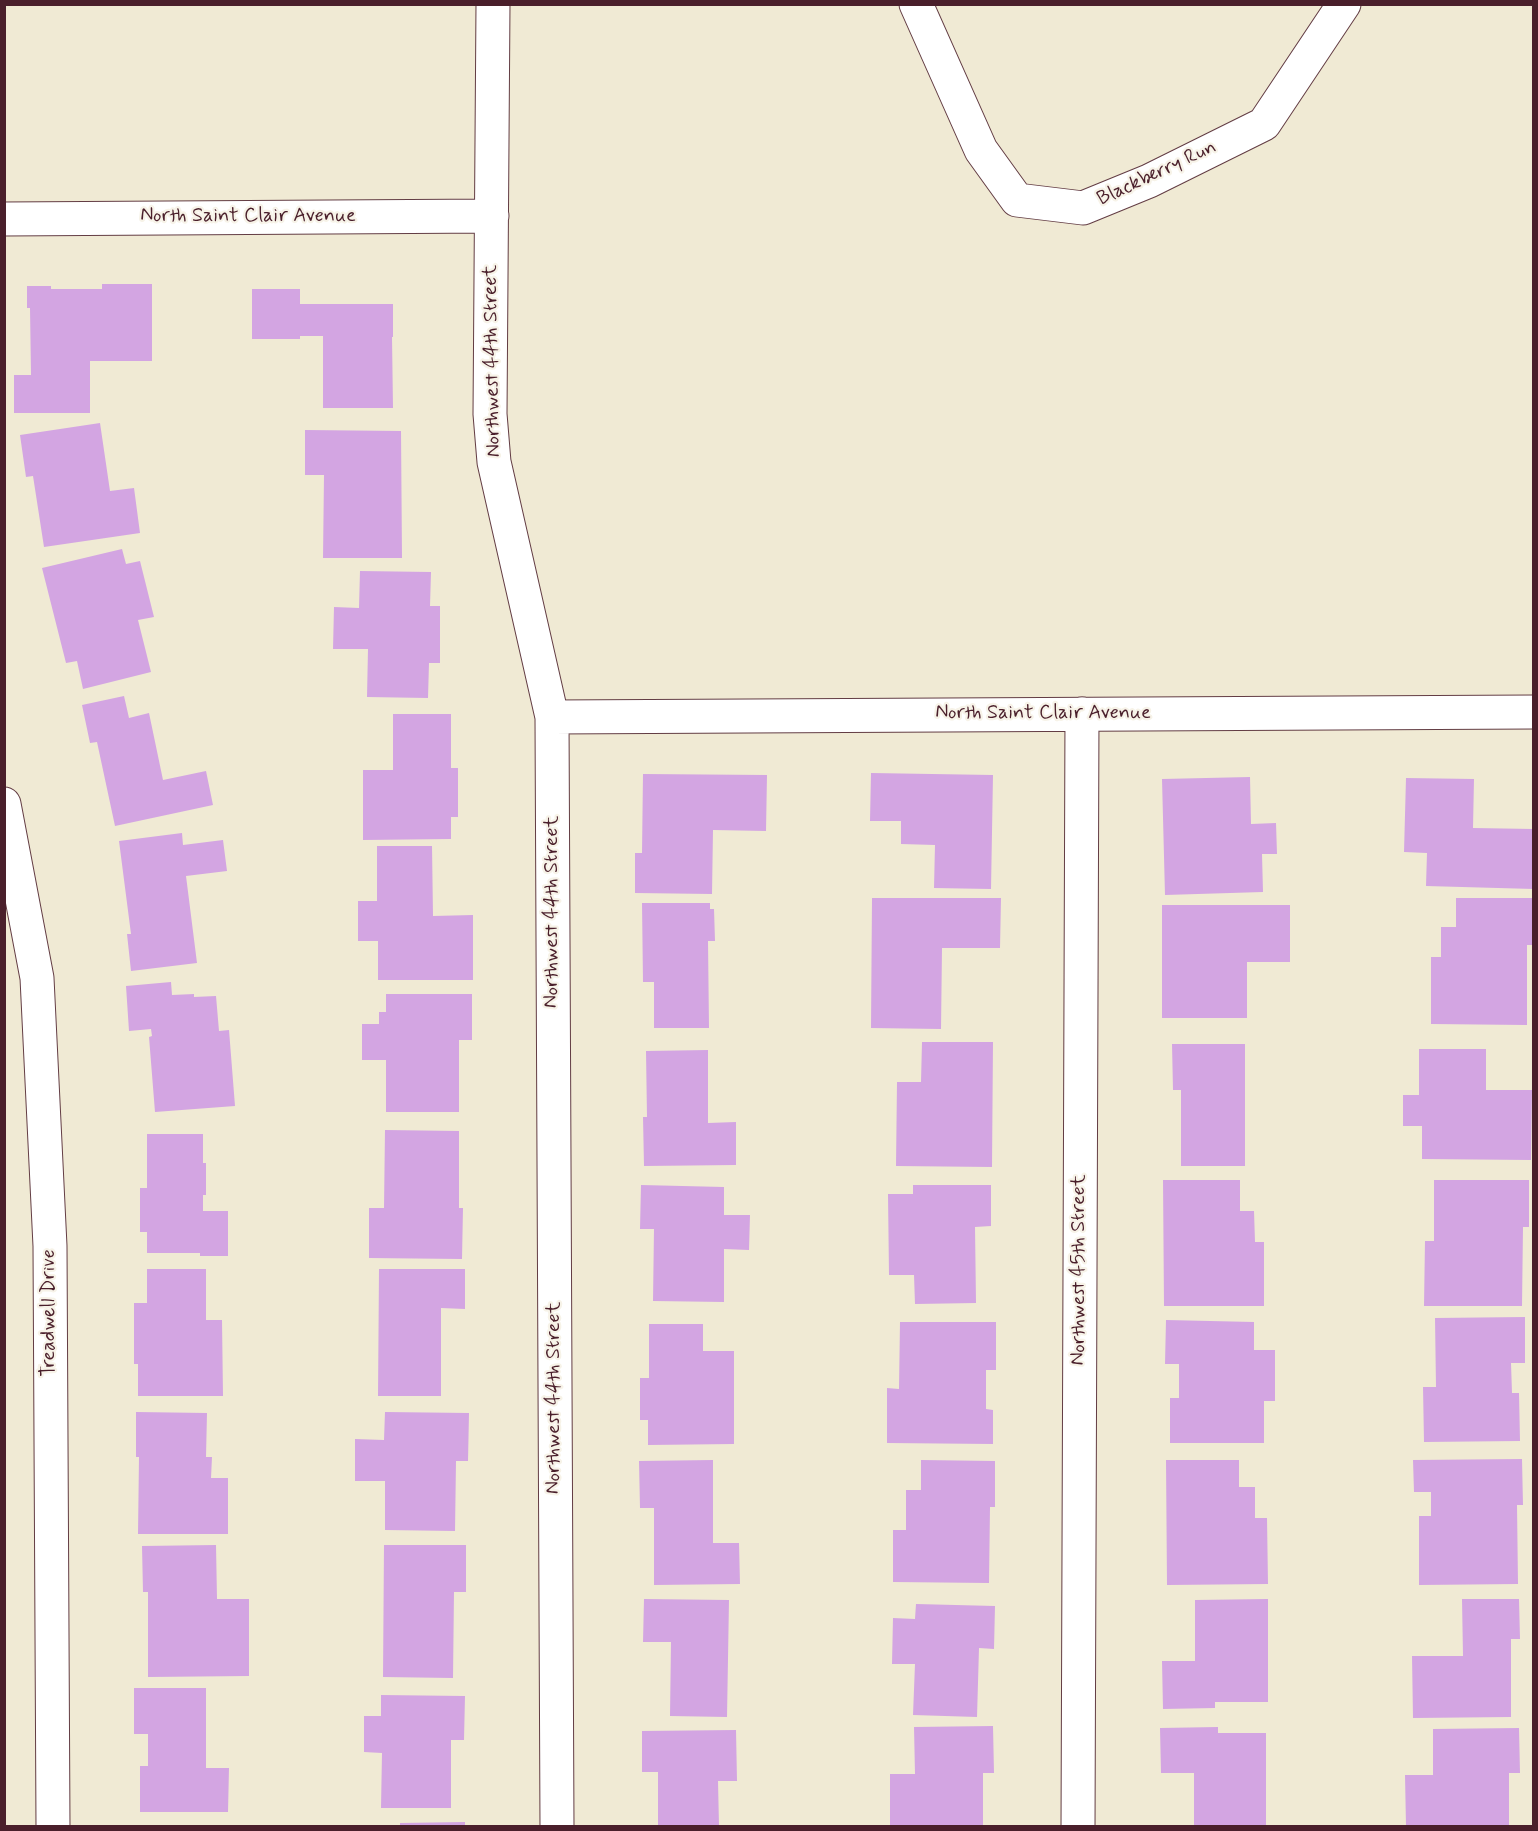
<!DOCTYPE html>
<style>
body{margin:0}
#map{position:relative;width:1538px;height:1831px;overflow:hidden;background:#f0ead4;font-family:Mynerve,sans-serif}
canvas{display:block}
.frame{position:absolute;inset:0;border:6px solid #4a1f2b;pointer-events:none}
</style>
<div id="map">
<canvas width="1538" height="1831"></canvas>
<div class="frame"></div>
</div>
<script>
const ctx = document.querySelector('canvas').getContext('2d');
ctx.lineJoin = 'round';
function fill(path, color) { ctx.fillStyle = color; ctx.fill(path, 'evenodd'); }
function strokePath(path, color, width, dash) { ctx.strokeStyle = color; ctx.lineWidth = width; ctx.lineCap = dash ? 'butt' : 'round'; ctx.setLineDash(dash || []); ctx.stroke(path); }
function write(font, color, halo, rows, align = 'center') {
  ctx.font = font + ' Mynerve,sans-serif'; ctx.lineWidth = 4.5; ctx.setLineDash([]); ctx.textBaseline = 'middle'; ctx.strokeStyle = halo; ctx.fillStyle = color; for (const [text, x, y, turn = 0] of rows) {
    ctx.save(); ctx.translate(x, y); ctx.rotate((+turn || 0) * Math.PI / 180); ctx.textAlign = isNaN(turn) ? turn : align; if (halo) ctx.strokeText(text, 0, 0); ctx.fillText(text, 0, 0); ctx.restore();
  }
}
const building = new Path2D(`
 M102,284h50v77h-62v52h-76v-38h17l-1,-67h-3v-22h24v3h51z
 M252,289h48v15h93v33h-1l1,71h-70v-72h-23v3h-48z
 M100,423l10,68 24,-3 6,45 -96,14 -11,-71 -7,1 -6,-42z
 M305,430l96,1 1,127h-79l1,-83h-19z
 M122,549l4,15 14,-3 14,56 -16,3 13,52 -68,17 -6,-28 -11,2 -24,-95z
 M360,571l71,1 -1,34h10v57h-11l-1,35 -61,-1 1,-48h-35l1,-42 25,1z
 M124,696l5,22 20,-5 14,67 43,-9 7,34 -98,21 -18,-84 -7,1 -8,-38z
 M393,714h58v54h7v49h-7v22l-88,1v-70h30z
 M871,773l122,2 -2,114 -57,-1 1,-43 -34,-1v-23h-31z
 M643,774l124,1 -1,56 -53,-1 -1,64 -77,-1v-40h7z
 M1250,777l1,47 25,-1 1,31h-15l1,38 -98,3 -3,-116z
 M1406,778l68,1 -1,49 61,1v60l-108,-3 1,-33 -23,-1z
 M182,833l1,12 40,-5 4,31 -41,5 11,87 -66,8 -4,-37h4l-12,-93z
 M377,846h55l1,70 40,-1v65h-95v-39h-20v-40h19z
 M872,898h129l-1,50h-58l-1,81 -70,-1z
 M1456,898h77v47h-6v80l-96,-1v-67h10v-30h15z
 M642,903h68v6h4l1,32h-7l1,87h-55v-46h-11z
 M1162,905h128v57h-43v56h-85z
 M171,982l1,13 22,-1v3l22,-1 3,35 10,-1 6,76 -80,6 -6,-75 3,-1 -1,-7 -22,2 -3,-45z
 M386,994h86v46h-13v72h-73v-52h-24v-36h17v-12h7z
 M922,1042h71l-1,125 -96,-1 1,-84h24z
 M1172,1044h73v122h-64v-76h-8z
 M1419,1049h67v41h46l-1,70 -109,-1v-33h-19v-31h16z
 M708,1050v73l28,-1v43l-92,1 -1,-49h4l-1,-66z
 M385,1130l74,1v77h4l-1,51 -93,-1v-50h15z
 M147,1134h56v29h3v32h-3v16h25v45h-28v-3h-53v-21h-7v-44h7z
 M1163,1180h77v31h14l1,31h9v64h-100z
 M1434,1180h95v47h-6l-1,79h-98l1,-65h9z
 M641,1185l83,2v28h26l-1,35 -25,-1v53l-71,-1 1,-72h-14z
 M913,1185h78v41l-16,1 1,76 -61,1 -1,-29h-25l-1,-81h25z
 M147,1269h59v51h16l1,76h-85v-32h-4v-61h13z
 M379,1269h86v40l-24,-1v88h-63z
 M1525,1317v46h-14l1,30h7l1,48 -96,1 -1,-55h13l-1,-69z
 M1166,1320l88,2v28h21v51h-11v42h-94v-45h9v-34h-14z
 M900,1322h96v48h-10v39l7,1v34l-106,-1v-55l12,1z
 M649,1324h54v27h31v93l-86,1v-25h-8v-42h9z
 M136,1412l71,1 -1,44h6l-1,21h17v56h-90l1,-77h-3z
 M385,1412l84,1 -1,48h-12l-1,70 -70,-1v-49h-30v-42l29,1z
 M1522,1459l1,46h-6l1,79 -99,1v-69h12v-24h-17l-1,-32z
 M713,1460v83h26l1,41 -86,1v-77h-14l-1,-47z
 M921,1460l74,1v46h-5l-1,76 -96,-1v-52h13v-40h15z
 M1166,1460h73v27h16v31h12l1,66 -101,1z
 M216,1545l1,54h32v77l-101,1v-85h-5l-1,-46z
 M384,1545h82v47h-12l-1,86 -70,-1z
 M644,1599l85,1 -2,117 -57,-1 1,-74h-28z
 M1268,1599v103h-53v6l-52,1 -1,-48h33v-61z
 M1462,1599h57l1,40h-9v78l-98,1 -1,-62h51z
 M916,1604l79,2 -1,43 -15,-1 -2,69 -64,-2 2,-51h-23l1,-46 22,1z
 M134,1688h72v80h23l-1,44h-88v-46h8v-32h-14z
 M381,1695l84,1 -1,44h-13v68h-70l1,-55 -18,-1v-36h17z
 M993,1726l1,47h-11v53h-93v-52h25l-1,-47z
 M1218,1727v6h48v93h-72v-53h-33l-1,-45z
 M1519,1728l1,45h-11v53h-103l-1,-51h28v-46z
 M736,1730l1,51h-19l1,45h-61v-54h-16v-41z
 M465,1822v4h-65v-3z`);
const street = new Path2D(`
 M493,4l-3,410 4,48 58,255 5,1109
 M916,4l65,146 36,50 66,8 66,-27 115,-57 80,-120
 M4,219l488,-3
 M552,717l982,-5
 M4,804l33,174 13,268 3,580
 M1078,1826l4,-1112`);
const streetNames = [
 ["Blackberry Run",1157,174,-25],
 ["North Saint Clair Avenue",248,217],
 ["Northwest 44th Street",493,361,-91],
 ["North Saint Clair Avenue",1043,714],
 ["Northwest 44th Street",553,912,-90],
 ["Northwest 45th Street",1080,1270,-90],
 ["Treadwell Drive",50,1313,-90],
 ["Northwest 44th Street",555,1398,-90]
];
fill(building, '#d3a5e2');
strokePath(street, '#633d44', 35);
strokePath(street, '#fff', 33);
write('20px', '#4a1f2b', '#f7f3e8', streetNames);
</script>
